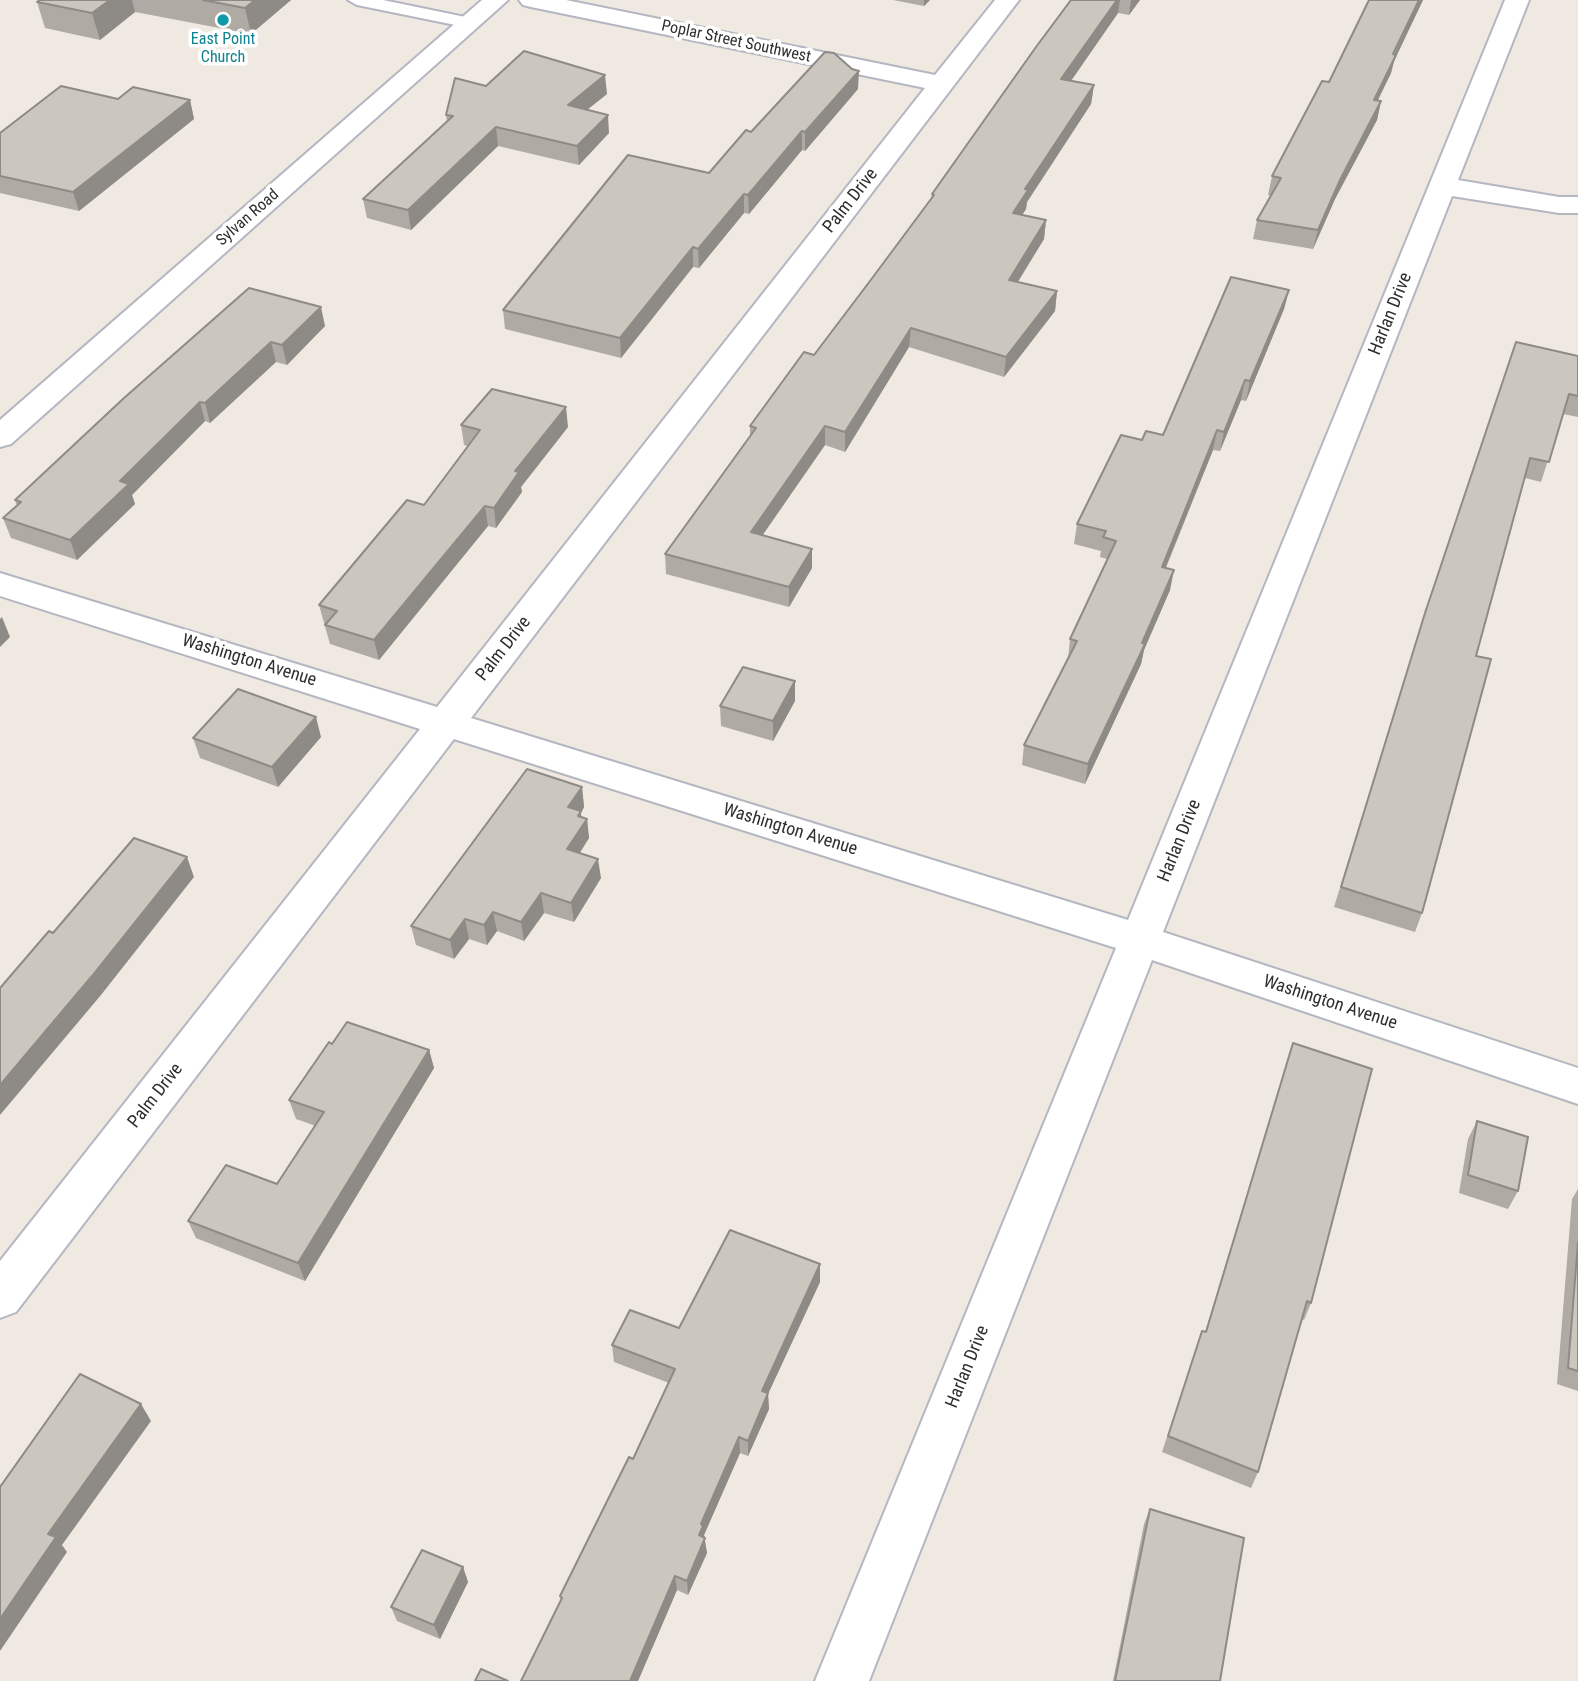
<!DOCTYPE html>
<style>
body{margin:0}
canvas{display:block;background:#efe9e1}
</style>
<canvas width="1578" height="1681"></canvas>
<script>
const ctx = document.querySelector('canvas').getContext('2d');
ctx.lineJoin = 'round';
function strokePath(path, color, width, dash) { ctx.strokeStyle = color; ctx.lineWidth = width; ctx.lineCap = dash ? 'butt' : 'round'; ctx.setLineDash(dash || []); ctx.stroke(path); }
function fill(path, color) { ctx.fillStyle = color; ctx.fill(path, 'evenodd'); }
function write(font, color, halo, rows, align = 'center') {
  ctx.font = font + ' "Roboto Condensed",sans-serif'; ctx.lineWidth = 7; ctx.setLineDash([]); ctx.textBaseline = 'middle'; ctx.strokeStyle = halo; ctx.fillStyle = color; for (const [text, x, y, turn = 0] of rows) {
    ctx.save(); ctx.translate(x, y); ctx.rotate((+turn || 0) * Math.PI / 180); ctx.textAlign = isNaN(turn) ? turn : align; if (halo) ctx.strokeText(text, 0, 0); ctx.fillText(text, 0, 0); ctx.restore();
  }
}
const service = new Path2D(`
 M348,0h35l87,18 9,5 -9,5 -113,-23z`);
const minor = new Path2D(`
 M519,0h47l369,75 60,-75h24l-548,718 657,202 377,-920h24l-71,180 101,17h19v16h-19l-107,-17 -289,736 415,136v36l-426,-144 -283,721h-54l301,-733 -662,-209 -438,573 -16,6v-57l420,-532 -420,-133v-23l437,134 488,-619 -394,-81 -8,-2z`);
const secondary = new Path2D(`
 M482,0h26l-497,444 -11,3v-27z`);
const wall = new Path2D(`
 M40,0h251l-40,34 -116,-22 -35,28 -55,-12 -8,-26z
 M893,0h37l-6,6z
 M1071,0h69l-11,15 -11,-2 -47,68 23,4 -3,19 -64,98 -1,7 -4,6 24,5 -2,19 -26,43 39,9 -2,20 -51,66 -95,-30 -64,105 -20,-7 -63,90 50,14v19l-23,39 -123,-33 -1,-20 85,-118v-10l64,-71 56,-74 61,-82 1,-5z
 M1369,0h54l-29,61 -3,12 -13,27 3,1 -4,19 -42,79 -22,50 -60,-10 4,-19 14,-24 -3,-1 4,-19 57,-94z
 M858,89l-53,62 -3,-1 -53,64 -5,-1 -45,55 -6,-1 -72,91 -116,-29 -2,-19 206,-137 42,-41z
 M607,94l-20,16 22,23 -30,32 -81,-19 -87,84 -44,-12 -4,-19 84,-77 -1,-7z
 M118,99l72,1 4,19 -115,92 -79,-18v-60z
 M249,288l76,38 -38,39 -11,-3 -66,61 -5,-2 -73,74 3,9 -58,56 -66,-22 -8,-20 14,-12 -2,-6z
 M1289,290l-5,19 -38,92 -5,-1 -21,51 -7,-1 -47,118 4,22 -26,60 -3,14 -56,120 -63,-19 2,-20 44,-86 2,-20 37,-80 -7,-2 1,-6 -27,-7 3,-20 65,-84 21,-5z
 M1578,356v61l-15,-3 -22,68 -16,-4 -49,178 -54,257 -7,19 -81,-25 85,-274z
 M461,425l107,2 -47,60 1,5 -26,36 -8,-2 -109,134 -49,-16 -11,-39 105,-100 44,-59 -4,-1z
 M795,701l-22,40 -52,-15 -1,-20z
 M321,737l-43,50 -78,-29 -7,-20z
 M582,787l2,20 -3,6v4l6,2 2,19 -9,15 21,25 -27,44 -30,-9 -20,28 -27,-10 -10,14 -18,-6 -15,20 -38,-14 -5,-19z
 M1293,1043l18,260 -7,17 -2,-1 -44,153 -7,16 -89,-36 40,-121 3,1z
 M332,1044l97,6 5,18 -129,213 -109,-43 -8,-17 89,-37 39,-58 -20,-7 -7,-19z
 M1477,1121l41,70 -10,18 -49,-16 9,-54z
 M1578,1189v202l-21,-7 15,-185z
 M820,1264v18l-52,112 1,15 -21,47 -8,-3 -36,82 3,18 -19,42 -11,-5 -39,91h-117l40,-80 -1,-5 73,-137 36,-76 -55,-21 -2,-17 67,-17z
 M1150,1509l70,172h-107l31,-157z
 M463,1567l5,15 -28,57 -43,-18 -6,-14z`);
const shadedWall = new Path2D(`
 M110,0h22l3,12 -35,28 -8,-27z
 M255,0h36l-40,34 -6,-26z
 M924,0h6l-6,6z
 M1117,0h3l-2,13 -59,85 2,-19z
 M1131,0h9l-11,15z
 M1419,0h4l-29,61 -3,12 -22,45 5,-18z
 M859,71l-1,18 -53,62v-19z
 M605,75l2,19 -38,30 -1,-19z
 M1094,85l-3,19 -64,98 -1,7 -15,23 2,-19 12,-24z
 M190,100l4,19 -115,92 -6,-19z
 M1381,101l-4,19 -42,79 -22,50 5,-19 22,-50z
 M608,115l1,18 -30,32 -2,-19z
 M496,127l2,19 -87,84 -3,-20z
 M802,131v19l-53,64 -1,-19z
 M744,194v19l-45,55 -1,-19z
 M1046,220l-2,19 -37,60 2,-19z
 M693,247v20l-72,91 -1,-20z
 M1289,290l-5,19 -38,92 4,-20z
 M1057,291l-2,20 -51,66 2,-20z
 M321,307l4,19 -38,39 -5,-20z
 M911,328l-2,19 -64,105v-20z
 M271,342l5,20 -66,61 -5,-20z
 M1245,380l-4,20 -21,51 4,-19z
 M200,402l5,19 -73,74 3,9 -58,56 -7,-20 50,-59z
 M566,407l2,20 -47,60 1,5 -26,36 -2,-20 21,-37z
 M825,426v19l-74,107v-20z
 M1217,430l-4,20 -55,136 4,-19z
 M485,506l3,20 -109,134 -5,-20z
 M812,549v19l-23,39v-20z
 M1174,570l-4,20 -26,60 -3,14 -56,120 3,-20z
 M2,617l8,20 -10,10v-28z
 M795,681v20l-22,40v-20z
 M316,717l5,20 -43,50 -6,-20z
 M582,787l2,20 -3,6 1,13 5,-7 2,19 -20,31 -2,-20 1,-42z
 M187,857l7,20 -93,118 -101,120v-30z
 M598,859l3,19 -27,44 -3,-19z
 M541,893l3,20 -20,28 -3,-19z
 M493,912l4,19 -10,14 -3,-20z
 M465,919l4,20 -15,20 -4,-19z
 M429,1050l5,18 -129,213 -7,-18z
 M820,1264v18l-52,112 1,15 -21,47v-15l14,-50z
 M141,1404l10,17 -89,124 5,7 -67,99v-32l48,-85z
 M739,1437l1,16 -36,82 3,18 -19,42 -1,-14 12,-46 2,-11z
 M463,1567l5,15 -28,57 -6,-14z
 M675,1576l2,14 -39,91h-8z`);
const building = new Path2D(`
 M40,0h70l-18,13 -55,-11z
 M203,0h52l-10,8z
 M1071,0h46l-56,79 33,6 -69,104 3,1 -15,23 33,7 -37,60 48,11 -51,66 -95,-29 -66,104 -20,-6 -74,106 61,17 -23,38 -124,-33 91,-126 -6,-2 54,-74 10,3 56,-74 64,-86 -2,-1 104,-147z
 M1369,0h50l-26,54 3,1 -22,45 7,1 -41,79 -22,50 -61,-10 24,-42 -9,-2 50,-95 7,1z
 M524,51l81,24 -37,30 40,10 -31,31 -81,-19 -88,83 -45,-11 90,-83 -7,-1 9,-37 31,8z
 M825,52l9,1 18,16 7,2 -54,61 -3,-1 -54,64 -4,-1 -46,55 -5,-2 -73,91 -117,-28 125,-155 81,18 37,-43 5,2z
 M61,86l57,13 15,-12 57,13 -117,92 -73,-16v-43z
 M1231,277l58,13 -39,91 -5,-1 -21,52 -7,-2 -30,75 -25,62 12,3 -32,73 3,1 -57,120 -64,-19 53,-104 -7,-2 46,-98 -13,-4 3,-6 -29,-7 44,-89 21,5 4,-9 17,4z
 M249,288l72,19 -39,38 -11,-3 -66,61 -5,-1 -80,79 9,3 -59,56 -67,-22 18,-16 -6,-2 109,-102z
 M1516,342l62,14v40l-9,-2 -20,68 -19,-4 -54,198 15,3 -69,254 -81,-26 84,-274z
 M492,389l74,18 -51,64 4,1 -25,36 -9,-2 -111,134 -49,-15 12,-14 -18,-6 88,-105 17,5 56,-75 -19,-5z
 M743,667l52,14 -22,40 -53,-15z
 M238,689l78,28 -44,50 -79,-29z
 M527,769l55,18 -14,20 13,4 -3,5 9,3 -20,30 31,10 -27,44 -30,-10 -20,29 -28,-10 -9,13 -19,-6 -15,21 -39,-14z
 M134,838l53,19 -95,119 -92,109v-97l49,-57 4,2z
 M347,1022l82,28 -131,213 -110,-42 38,-56 51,19 47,-72 -35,-12 40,-58 3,2z
 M1293,1043l79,26 -61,234 -4,-2 -49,171 -90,-36 34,-105 4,1z
 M1477,1121l51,16 -10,54 -50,-16z
 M730,1230l90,34 -58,127 6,2 -20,48 -9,-4 -38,87 2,2 -4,9 6,3 -18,43 -12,-5 -45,105h-109l41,-83 -2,-2 69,-139 4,2 42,-90 -63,-24 18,-35 49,18z
 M1578,1242v129l-10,-3z
 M80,1374l61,30 -93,130 8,3 -56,82v-132z
 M1150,1509l94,29 -24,143h-105z
 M422,1550l41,17 -29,58 -43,-18z
 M481,1669l27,12h-33z`);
const markers = [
 [223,20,7,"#0f9aa8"]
];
const farCulturenames = [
 ["East Point",223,40],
 ["Church",223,58]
];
const farStreetnames = [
 ["Poplar Street Southwest",736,42,12],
 ["Sylvan Road",248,218,-41]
];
const streetNames = [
 ["Palm Drive",851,201,-52],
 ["Harlan Drive",1391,314,-68],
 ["Palm Drive",504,649,-52],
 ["Washington Avenue",249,661,17],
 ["Washington Avenue",790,830,17],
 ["Harlan Drive",1180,841,-68],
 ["Washington Avenue",1330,1003,18],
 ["Palm Drive",156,1096,-52],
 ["Harlan Drive",968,1367,-68]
];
strokePath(service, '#b4b7c1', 4);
strokePath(minor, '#b4b7c1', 4);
strokePath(secondary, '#b4b7c1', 4);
fill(service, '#fff');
fill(minor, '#fff');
fill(secondary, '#fff');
fill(wall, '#afaba4');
fill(shadedWall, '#8e8b86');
fill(building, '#cbc7bf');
strokePath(building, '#8e8b86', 2);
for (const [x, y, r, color] of markers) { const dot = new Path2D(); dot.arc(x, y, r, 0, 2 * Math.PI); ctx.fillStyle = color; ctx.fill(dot); strokePath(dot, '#fff', 2.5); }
write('16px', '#0d838f', '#fff', farCulturenames);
write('16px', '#2e2e2e', '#fff', farStreetnames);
write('18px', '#2e2e2e', '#fff', streetNames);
</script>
